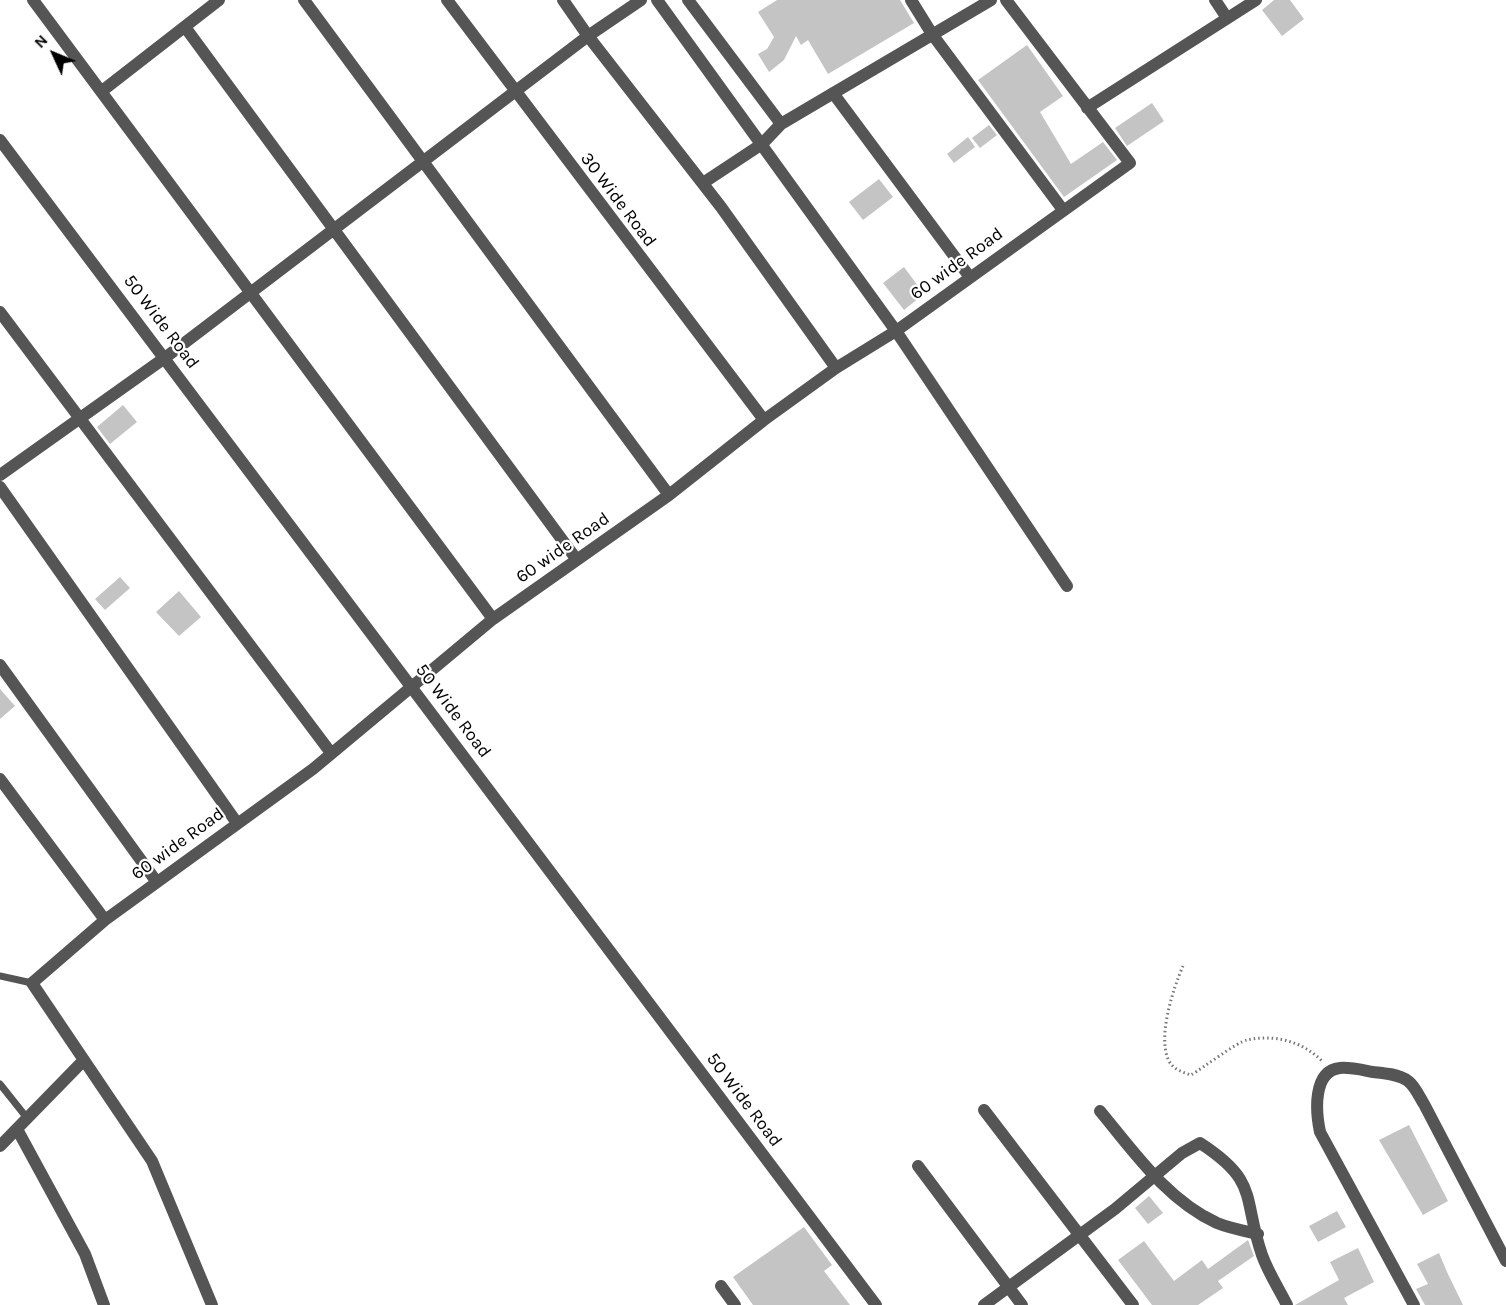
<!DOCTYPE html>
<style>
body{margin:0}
#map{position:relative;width:1506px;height:1305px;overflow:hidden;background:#fff;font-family:Karla,sans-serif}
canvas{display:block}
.north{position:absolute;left:24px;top:24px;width:60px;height:60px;-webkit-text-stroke:4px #fff;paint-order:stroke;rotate:314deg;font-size:16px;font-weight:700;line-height:24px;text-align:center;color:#000}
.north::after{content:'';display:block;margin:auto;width:21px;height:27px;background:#000;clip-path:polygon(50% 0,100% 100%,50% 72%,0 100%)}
</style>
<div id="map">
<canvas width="1506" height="1305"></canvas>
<div class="north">N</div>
</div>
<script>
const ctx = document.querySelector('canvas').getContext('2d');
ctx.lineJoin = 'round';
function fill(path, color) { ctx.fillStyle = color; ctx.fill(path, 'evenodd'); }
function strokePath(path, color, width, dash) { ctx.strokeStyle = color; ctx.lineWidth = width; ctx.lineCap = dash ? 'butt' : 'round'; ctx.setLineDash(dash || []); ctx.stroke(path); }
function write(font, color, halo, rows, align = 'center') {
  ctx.font = font + ' Karla,sans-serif'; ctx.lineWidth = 4.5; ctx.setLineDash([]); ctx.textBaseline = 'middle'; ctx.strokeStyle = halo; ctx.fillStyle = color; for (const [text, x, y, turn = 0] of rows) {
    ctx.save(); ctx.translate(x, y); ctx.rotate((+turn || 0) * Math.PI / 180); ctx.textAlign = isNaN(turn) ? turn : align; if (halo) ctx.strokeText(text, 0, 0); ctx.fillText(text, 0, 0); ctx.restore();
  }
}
const building = new Path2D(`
 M777,0h123l14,23 -86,51 -20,-34 -7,5 -5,-9 -12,24 -15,12 -11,-18 9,-5 7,-12 -16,-25z
 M1274,0h16l14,19 -22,17 -20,-26z
 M1027,45l36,51 -23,16 31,52 32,-22 14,18 -53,37 -86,-117z
 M1152,103l12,18 -37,25 -12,-18z
 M989,125l8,10 -17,13 -8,-10z
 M968,137l7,10 -21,16 -7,-9z
 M879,179l14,18 -30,23 -14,-18z
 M904,267l20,27 -20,16 -21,-27z
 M123,405l14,17 -27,22 -13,-17z
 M120,577l10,11 -25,22 -10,-11z
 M179,591l22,26 -22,19 -23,-24z
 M0,689l15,17 -15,13z
 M1409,1125l39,76 -25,14 -44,-75z
 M1149,1196l14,17 -15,11 -13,-16z
 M1337,1211l9,16 -28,15 -9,-16z
 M804,1227l28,38 -8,6 26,34h-97l-20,-28z
 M1248,1240l6,16 -36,25 5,7 -25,17h-46l-34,-45 26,-19 30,40 28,-21 6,9z
 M1358,1248l16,34 -30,16 4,7h-53l44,-25 -9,-18z
 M1439,1253l8,19 16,33h-38l-9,-16 12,-5 -11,-20z`);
const path = new Path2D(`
 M1183,966c-10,23 -25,69 -15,93 4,10 14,13 23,16 12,-7 46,-33 56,-35 27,-6 55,1 75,21`);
const service = new Path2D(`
 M0,976l32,7
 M0,1084l27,34`);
const minor = new Path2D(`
 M33,0l460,619
 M304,0l365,495
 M447,0l317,420
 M563,0l25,36 133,171 115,161
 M657,0l239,331 171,255
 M688,0l93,124
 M911,0l21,34 131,176
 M1215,0l12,18
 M185,27l392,533
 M102,91l117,-91
 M833,93l136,183
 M1087,108l169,-108
 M0,140l876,1165
 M703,183l59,-39 19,-20 210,-124
 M0,312l331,441
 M0,475l166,-118 422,-321 53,-36
 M0,487l237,336
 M0,665l156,216
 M0,779l105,141
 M984,1110l149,195
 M1100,1111c34,41 67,89 117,112 12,5 28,8 41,11
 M17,1129l68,125 19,51
 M0,1146l84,-86
 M918,1166l104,139
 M721,1286l14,19
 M212,1305l-60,-144 -120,-178 73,-63 208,-151 180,-150 176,-124 95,-75 72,-52 60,-37 234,-168 -124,-163
 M984,1305l131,-96 67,-56 18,-10c60,39 42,54 62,112 6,17 17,34 25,50
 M1414,1305l-94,-173c-4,-19 -8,-61 20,-64 10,-1 22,2 33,4 11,1 26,2 35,9 7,5 12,17 16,23l82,157`);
const streetNames = [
 ["30 Wide Road",618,200,53],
 ["60 wide Road",957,264,-36],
 ["50 Wide Road",161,322,53],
 ["60 wide Road",563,548,-35],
 ["50 Wide Road",453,711,53],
 ["60 wide Road",178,844,-36],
 ["50 Wide Road",744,1100,53]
];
fill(building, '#c4c4c4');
strokePath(path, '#777', 3, [1.5, 3]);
strokePath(service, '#555', 7);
strokePath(minor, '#555', 12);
write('18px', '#000', '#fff', streetNames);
</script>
